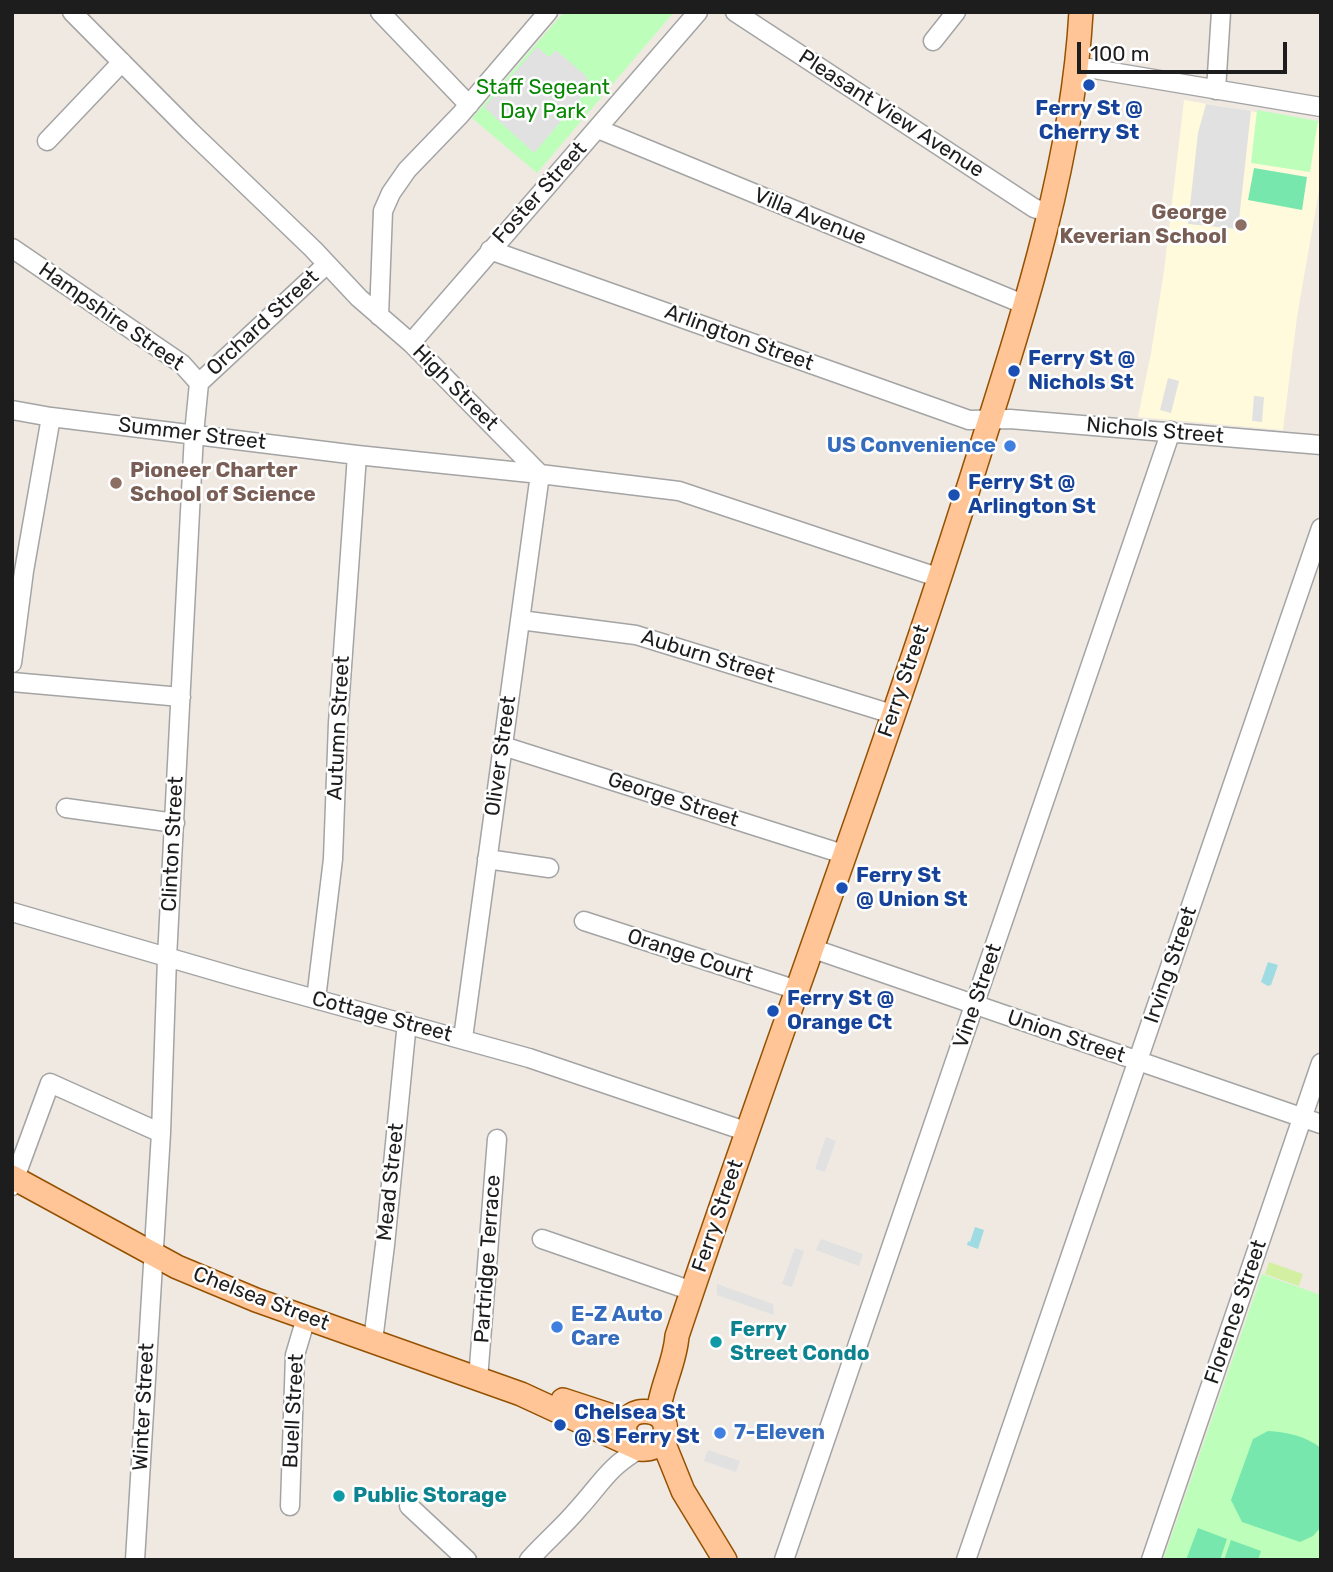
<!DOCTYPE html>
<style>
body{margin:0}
#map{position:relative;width:1333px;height:1572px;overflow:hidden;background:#efe9e2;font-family:Rubik,sans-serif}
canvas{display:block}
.frame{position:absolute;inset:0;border:14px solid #1d1d1d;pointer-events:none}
.scale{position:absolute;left:1077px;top:42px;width:210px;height:32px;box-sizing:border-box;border:4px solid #1d1d1d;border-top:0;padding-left:9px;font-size:21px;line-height:24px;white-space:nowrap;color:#1d1d1d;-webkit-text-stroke:5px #fff;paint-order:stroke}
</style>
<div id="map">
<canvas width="1333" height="1572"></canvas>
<div class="frame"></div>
<div class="scale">100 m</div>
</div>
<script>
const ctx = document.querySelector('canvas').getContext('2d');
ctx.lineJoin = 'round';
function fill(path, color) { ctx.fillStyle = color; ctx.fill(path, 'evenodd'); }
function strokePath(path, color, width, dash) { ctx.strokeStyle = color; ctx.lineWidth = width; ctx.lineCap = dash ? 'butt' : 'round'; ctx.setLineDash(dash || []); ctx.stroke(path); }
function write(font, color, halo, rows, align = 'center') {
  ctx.font = font + ' Rubik,sans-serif'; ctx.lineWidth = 5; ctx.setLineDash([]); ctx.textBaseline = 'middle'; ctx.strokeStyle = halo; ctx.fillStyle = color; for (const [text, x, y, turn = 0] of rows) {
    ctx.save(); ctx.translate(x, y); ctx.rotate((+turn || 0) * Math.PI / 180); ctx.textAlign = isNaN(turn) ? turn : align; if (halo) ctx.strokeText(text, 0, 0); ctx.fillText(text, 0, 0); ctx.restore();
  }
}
const education = new Path2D(`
 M1184,100l137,23v56l-24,138 -14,113 -145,-13 13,-64 13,-82z`);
const grass = new Path2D(`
 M1269,1262l34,12 -4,12 -34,-12z`);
const park = new Path2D(`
 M564,12h110l-137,161 -65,-55z
 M1257,110l61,11 -8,51 -59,-9z
 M1262,1274l59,21v265h-158z`);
const pitch = new Path2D(`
 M1254,168l53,9 -5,33 -54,-10z
 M1268,1431c20,1 37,5 53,17v79l-8,9 -13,6 -58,-20 -11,-22 22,-61z
 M1198,1528l29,11 -7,21h-34z
 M1231,1540l30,11 -3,9h-34z`);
const parking = new Path2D(`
 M537,47l12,10 7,-7 30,26 4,11 -56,66 -50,-46z
 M1206,104l45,7 -13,118 -50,-5 10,-91z
 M1168,378l11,3 -8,32 -11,-3z
 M1254,396l10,1 -2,25 -10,-1z
 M826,1137l10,4 -11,31 -10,-3z
 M821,1239l42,15 -4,12 -43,-16z
 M795,1248l9,3 -12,36 -10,-3z
 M717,1284l56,20 1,11 -57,-20z
 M708,1450l32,11 -4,11 -32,-11z`);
const water = new Path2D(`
 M1268,962l10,3 -7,20 -3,1 -7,-4z
 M975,1227l9,3 -6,19 -11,-4 1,-4 2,1z`);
const minor = new Path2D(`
 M72,12l118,119 123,118 46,49 52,45 129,131
 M380,12l89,93
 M735,12l299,196 15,5
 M933,41l23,-29
 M1076,66l245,41
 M1216,90l5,-78
 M598,129l425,175
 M47,141l75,-79
 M12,248l170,116 17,19 -5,51 -27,524 -6,175 -26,427
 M490,250l479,170 41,-1 311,26
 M379,316l4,-105 8,-18 16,-23 53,-55 88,-103
 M411,343l287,-331
 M199,383l128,-119
 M12,410l39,7 306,38 183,19 139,17 261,87
 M520,620l116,15 256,79
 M12,663l12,-92 27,-154
 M12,682l169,15
 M503,746l340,108
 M66,808l109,15
 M487,859l62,9
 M12,912l227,66 290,80 219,74
 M584,921l213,69
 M811,948l510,176
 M316,999l17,-140 5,-136 19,-268
 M463,1038l77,-564
 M12,1186l38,-103 111,50
 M542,1239l150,52
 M373,1341l12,-96 22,-223
 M478,1379l19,-240
 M290,1506l5,-151 11,-37
 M409,1506l58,54
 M529,1560c16,-18 34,-33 49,-51 23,-25 31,-43 62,-60
 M784,1560l387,-1129
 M966,1560l355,-1032
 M1151,1560l170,-497`);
const major = new Path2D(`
 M12,1177l165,90 79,33 265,94 119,55c10,1 19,-2 23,-11 16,-36 -56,-36 -34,4
 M563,1400l58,19 8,-1
 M658,1415c2,-27 17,-51 19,-79 95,-284 202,-565 292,-850 48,-153 103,-313 112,-474
 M662,1439l21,52 42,69`);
const markers = [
 [1089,85,7,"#1a4fb4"],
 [1241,225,7,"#8d6e63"],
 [1014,371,7,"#1a4fb4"],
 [1010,446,7,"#3f7fe0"],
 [116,483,7,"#8d6e63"],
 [954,495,7,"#1a4fb4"],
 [842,888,7,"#1a4fb4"],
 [773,1011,7,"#1a4fb4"],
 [557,1327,7,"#3f7fe0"],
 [716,1342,7,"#0f9aa8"],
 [560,1425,7,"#1a4fb4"],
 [720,1433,7,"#3f7fe0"],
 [339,1496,7,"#0f9aa8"]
];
const parkNames = [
 ["Staff Segeant",543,88],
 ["Day Park",543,112]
];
const transitNames = [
 ["Ferry St @",1089,109,"center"],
 ["Cherry St",1089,133,"center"],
 ["Ferry St @",1028,359],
 ["Nichols St",1028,383],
 ["Ferry St @",968,483],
 ["Arlington St",968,507],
 ["Ferry St",856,876],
 ["@ Union St",856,900],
 ["Ferry St @",787,999],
 ["Orange Ct",787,1023],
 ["Chelsea St",574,1413],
 ["@ S Ferry St",574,1437]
];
const streetNames = [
 ["Pleasant View Avenue",891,114,33],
 ["Foster Street",540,193,-48],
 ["Villa Avenue",810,217,22],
 ["Hampshire Street",111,317,35],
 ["Orchard Street",263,323,-43],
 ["Arlington Street",739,338,20],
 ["High Street",455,388,45],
 ["Nichols Street",1155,431,5],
 ["Summer Street",192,434,7],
 ["Auburn Street",708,657,17],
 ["Ferry Street",904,681,-71],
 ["Autumn Street",339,728,-87],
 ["Oliver Street",501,756,-82],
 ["George Street",673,800,18],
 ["Clinton Street",173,844,-87],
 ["Orange Court",690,956,18],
 ["Irving Street",1171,965,-71],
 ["Vine Street",978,996,-71],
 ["Cottage Street",382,1017,15],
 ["Union Street",1066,1037,19],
 ["Mead Street",391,1182,-84],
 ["Ferry Street",718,1216,-71],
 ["Partridge Terrace",488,1259,-86],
 ["Chelsea Street",261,1299,21],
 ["Florence Street",1236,1312,-71],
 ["Winter Street",144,1407,-87],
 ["Buell Street",294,1411,-87]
];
const educationNames = [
 ["George",1227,213],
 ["Keverian School",1227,237],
 ["Pioneer Charter",130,471,"left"],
 ["School of Science",130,495,"left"]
];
const shopNames = [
 ["US Convenience",996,446,"right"],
 ["E-Z Auto",571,1315],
 ["Care",571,1339],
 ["7-Eleven",734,1433]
];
const cultureNames = [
 ["Ferry",730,1330],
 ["Street Condo",730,1354],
 ["Public Storage",353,1496]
];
fill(education, '#fffadb');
fill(grass, '#d2efa2');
fill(park, '#bdffba');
fill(pitch, '#78e7ae');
fill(parking, '#e1e1e1');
fill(water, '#9edbe2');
strokePath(minor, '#a4a4a4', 21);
strokePath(major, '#965100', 26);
strokePath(minor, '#fff', 18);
strokePath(major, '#ffc597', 23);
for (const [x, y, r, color] of markers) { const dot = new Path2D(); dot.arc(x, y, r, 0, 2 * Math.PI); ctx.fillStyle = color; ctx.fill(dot); strokePath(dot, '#fff', 2.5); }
write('21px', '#078601', '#fff', parkNames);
write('bold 21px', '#164399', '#fff', transitNames, 'left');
write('21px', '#1d1d1d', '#fff', streetNames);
write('bold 21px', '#785e54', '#fff', educationNames, 'right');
write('bold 21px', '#366cbe', '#fff', shopNames, 'left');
write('bold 21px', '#0d838f', '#fff', cultureNames, 'left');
</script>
